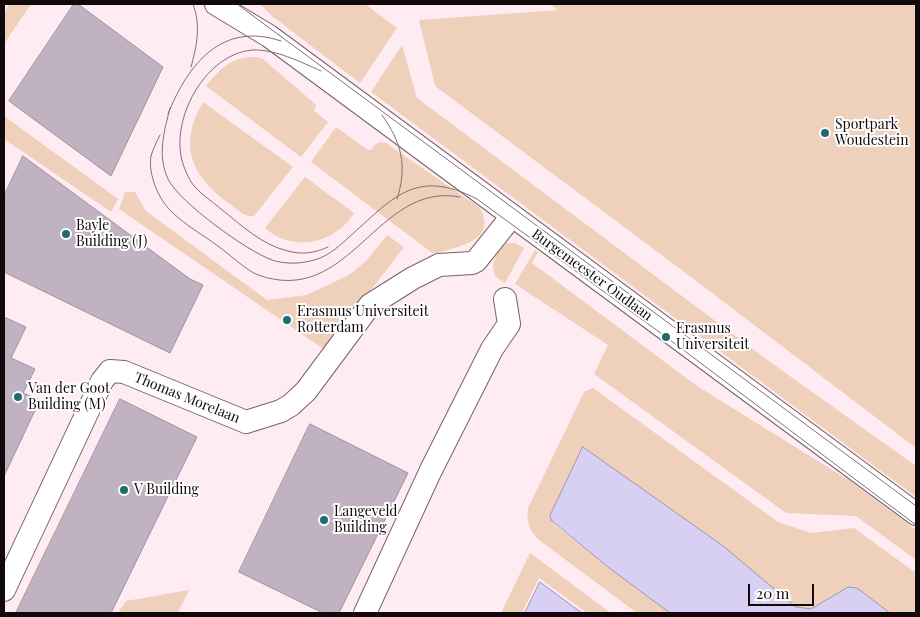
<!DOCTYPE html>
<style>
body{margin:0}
#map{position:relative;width:920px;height:617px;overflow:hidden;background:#ffebf2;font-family:"Playfair Display",serif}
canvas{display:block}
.frame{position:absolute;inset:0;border:5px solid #11090c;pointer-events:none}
.scale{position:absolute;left:748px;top:584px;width:66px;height:22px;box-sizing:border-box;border:2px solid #11090c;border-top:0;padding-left:6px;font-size:15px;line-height:18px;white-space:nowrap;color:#11090c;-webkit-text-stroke:4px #fefefe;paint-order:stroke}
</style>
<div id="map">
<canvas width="920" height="617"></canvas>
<div class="frame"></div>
<div class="scale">20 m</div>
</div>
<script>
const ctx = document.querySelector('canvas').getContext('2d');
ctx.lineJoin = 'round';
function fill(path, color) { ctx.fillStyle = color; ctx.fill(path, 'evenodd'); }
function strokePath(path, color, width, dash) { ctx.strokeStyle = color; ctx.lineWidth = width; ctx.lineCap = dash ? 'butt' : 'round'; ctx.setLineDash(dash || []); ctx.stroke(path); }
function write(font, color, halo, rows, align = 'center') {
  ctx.font = font + ' "Playfair Display",serif'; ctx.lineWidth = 4; ctx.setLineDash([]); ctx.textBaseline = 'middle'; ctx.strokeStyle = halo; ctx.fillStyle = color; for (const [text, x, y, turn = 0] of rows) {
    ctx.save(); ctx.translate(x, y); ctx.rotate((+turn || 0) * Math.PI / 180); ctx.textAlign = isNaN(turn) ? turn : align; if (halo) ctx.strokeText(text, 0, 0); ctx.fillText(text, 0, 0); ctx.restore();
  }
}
const green = new Path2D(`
 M9,4h22l-27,40v-30z
 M260,4h105l32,24 -37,55 -88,-67z
 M550,4h366v444l-233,-177 -248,-185 -16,-66 139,-10z
 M402,45l15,53 356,266 143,102v31l-545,-405z
 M257,57l6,2 51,44 2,3 -2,5 14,11 -27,35 -95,-71c14,-18 27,-30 51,-29z
 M203,102l90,65 -39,49c-9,2 -16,-6 -23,-11 -39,-28 -54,-58 -28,-103z
 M4,116l114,83 -7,13 -107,-73z
 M336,127l32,23h3c5,-7 7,-9 15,-7l94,65c18,33 -22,38 -44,46l-5,-2 -120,-90z
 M305,177l49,36c-19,31 -61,40 -89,15z
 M125,192h10l11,19 121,89 40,-5 42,-20 17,-14 21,-26 17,12 -79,103 -206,-141z
 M506,243h9l9,5 -19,35c-3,-2 -5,-3 -8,-5 -9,-10 0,-29 9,-35z
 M535,250l3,2 -6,11 165,123 153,95 66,49v30l-60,-44 -70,-3 -192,-139 14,-29 -93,-61z
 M593,388l185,134 33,11 43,-5 62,45v40h-26l-33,-25 -9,-1 -37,22 -15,-2 -73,-61 -140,-99 -33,69 5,9 53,42 62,46h-33l-98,-73c-10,-10 -13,-18 -11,-32l56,-116z
 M530,553l81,60h-24l-48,-35 -17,35h-21z
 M189,590l-11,23h-60l8,-12z`);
const water = new Path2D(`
 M583,447l140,99 73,61 15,2 37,-22 9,1 33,25h-220l-62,-46 -57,-47 -1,-4z
 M540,582l42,31h-57z`);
const building = new Path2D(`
 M74,4h4l85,63 -52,109 -102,-75z
 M23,156l167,123 13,6 -33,68 -166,-81v-76z
 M4,317l22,10 -15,31 24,11 -12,24 17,7 -36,76z
 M120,399l77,38 -86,176h-95z
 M310,424l98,49 -69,140h-16l-84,-41z`);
const street = new Path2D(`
 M216,4l53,32 647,478
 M4,590l98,-209 8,-10 14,1 122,50 35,-11 10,-6 15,-14 64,-86 43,-27 26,-13 33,-2 4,-2 36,-45
 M365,613l66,-143 61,-121 17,-25 -4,-25`);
const tram = new Path2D(`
 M237,4l679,502
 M191,67c6,-22 10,-41 2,-63
 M321,71c-20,-9 -46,-22 -69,-21 -45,4 -79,64 -71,106 2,10 7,23 14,31 7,8 18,15 26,22 20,16 41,36 67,42 14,4 27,2 40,-4
 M170,108c-6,24 -13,47 -2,71 12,24 79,72 104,81 12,4 26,4 38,1 16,-3 27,-13 38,-23 44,-39 67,-71 129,-39l189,138 250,188
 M168,114c20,-50 54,-93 113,-73
 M382,115c19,27 26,50 15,84
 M160,135c-3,6 -7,14 -9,21 -3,18 7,43 21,56 13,13 31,23 46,34 10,7 29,25 40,29 93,33 118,-94 202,-78`);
const markers = [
 [825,133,5,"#1f6b70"],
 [66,234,5,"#1f6b70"],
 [287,320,5,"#1f6b70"],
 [666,337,5,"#1f6b70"],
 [18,397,5,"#1f6b70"],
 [124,490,5,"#1f6b70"],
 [324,520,5,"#1f6b70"]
];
const poiNames = [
 ["Sportpark",835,125],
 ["Woudestein",835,141],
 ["Bayle",76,226],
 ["Building (J)",76,242],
 ["Erasmus Universiteit",297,312],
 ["Rotterdam",297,328],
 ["Erasmus",676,329],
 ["Universiteit",676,345],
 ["Van der Goot",28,389],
 ["Building (M)",28,405],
 ["V Building",134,490],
 ["Langeveld",334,512],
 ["Building",334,528]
];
const streetNames = [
 ["Burgemeester Oudlaan",592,275,36],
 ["Thomas Morelaan",187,398,22]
];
fill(green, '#eed0bb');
fill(water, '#d7d0f3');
strokePath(water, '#9c94ae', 1);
fill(building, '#c1b2c2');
strokePath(building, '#a091a1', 1);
strokePath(street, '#77636a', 24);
strokePath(street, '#fff', 22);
strokePath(tram, '#7f7176', 1);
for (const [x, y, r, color] of markers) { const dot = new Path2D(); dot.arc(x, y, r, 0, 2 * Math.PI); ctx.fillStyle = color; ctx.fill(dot); strokePath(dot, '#fefefe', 2); }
write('14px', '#11090c', '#fefefe', poiNames, 'left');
write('14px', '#11090c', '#fefefe', streetNames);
</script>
